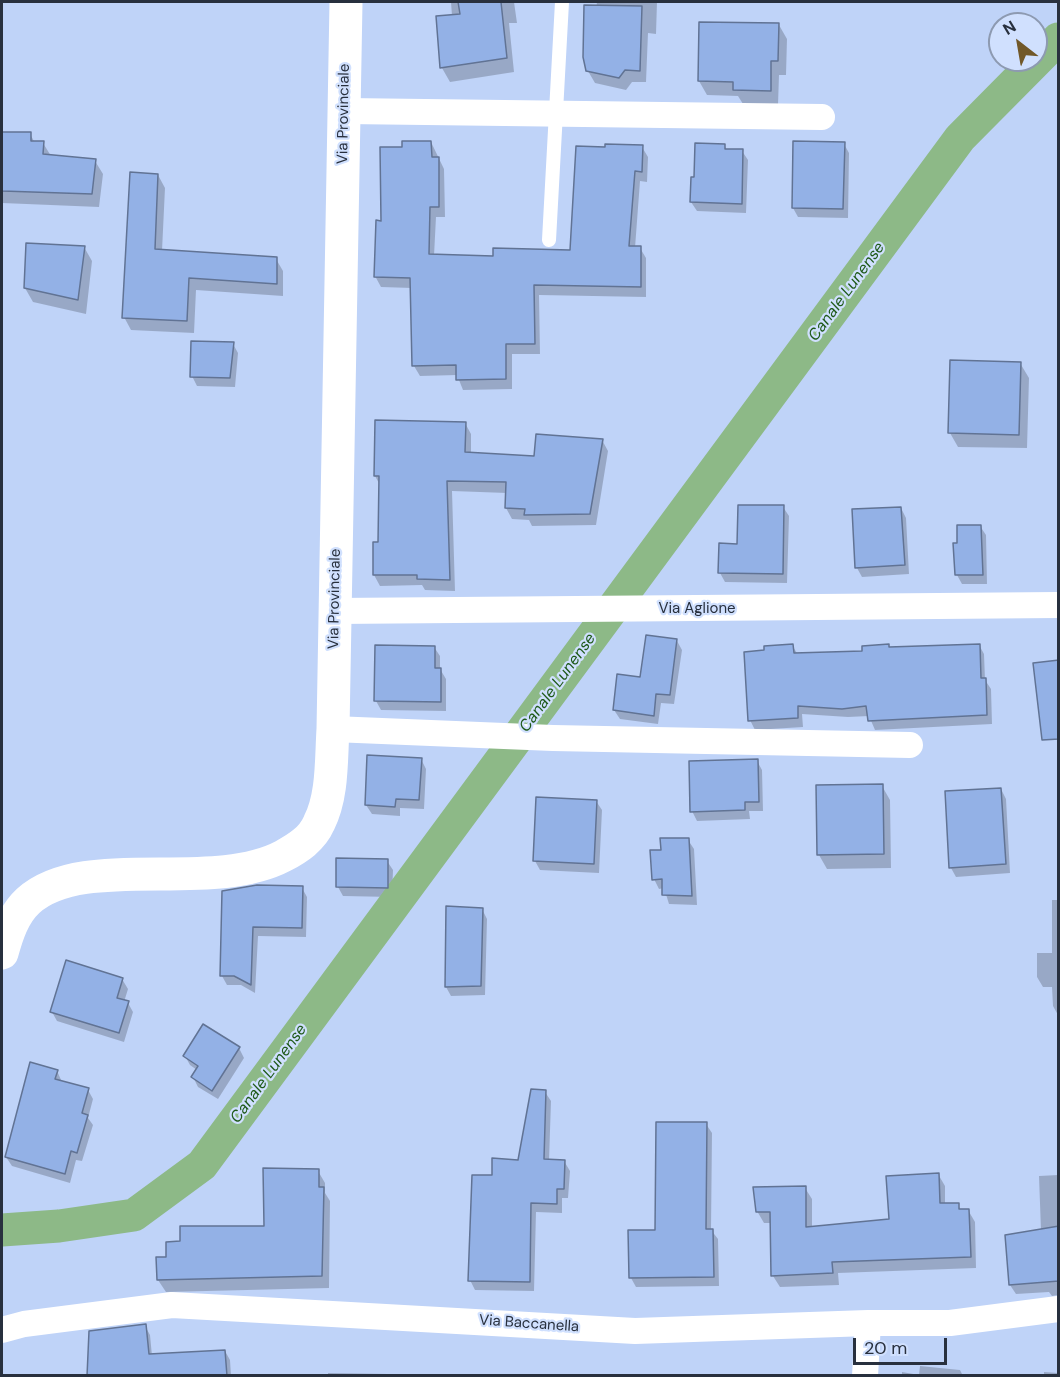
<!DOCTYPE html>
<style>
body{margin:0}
#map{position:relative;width:1060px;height:1377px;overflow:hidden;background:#bfd3f8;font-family:"DM Sans",sans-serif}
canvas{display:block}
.frame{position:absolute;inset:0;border:3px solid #28303e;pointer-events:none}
.north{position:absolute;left:988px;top:12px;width:60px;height:60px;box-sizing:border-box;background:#d0e0fe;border:2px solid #8d9ab1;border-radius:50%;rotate:329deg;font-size:16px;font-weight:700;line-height:24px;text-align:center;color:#28303e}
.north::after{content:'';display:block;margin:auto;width:21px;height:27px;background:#715829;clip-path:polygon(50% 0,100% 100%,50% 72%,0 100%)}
.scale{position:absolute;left:853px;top:1338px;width:94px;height:27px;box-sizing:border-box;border:3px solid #28303e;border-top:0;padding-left:8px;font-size:18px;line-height:21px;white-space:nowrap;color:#28303e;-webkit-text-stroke:4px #d0e0fe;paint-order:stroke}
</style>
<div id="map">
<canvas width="1060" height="1377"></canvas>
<div class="frame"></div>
<div class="north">N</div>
<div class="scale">20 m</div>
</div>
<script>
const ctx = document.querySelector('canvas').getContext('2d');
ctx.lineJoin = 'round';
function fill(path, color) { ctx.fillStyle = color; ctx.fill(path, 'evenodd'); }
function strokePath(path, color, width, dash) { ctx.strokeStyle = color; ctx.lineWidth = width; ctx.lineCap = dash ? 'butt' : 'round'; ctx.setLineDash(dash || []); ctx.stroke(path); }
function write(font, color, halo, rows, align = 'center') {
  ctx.font = font + ' "DM Sans",sans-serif'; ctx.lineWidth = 4.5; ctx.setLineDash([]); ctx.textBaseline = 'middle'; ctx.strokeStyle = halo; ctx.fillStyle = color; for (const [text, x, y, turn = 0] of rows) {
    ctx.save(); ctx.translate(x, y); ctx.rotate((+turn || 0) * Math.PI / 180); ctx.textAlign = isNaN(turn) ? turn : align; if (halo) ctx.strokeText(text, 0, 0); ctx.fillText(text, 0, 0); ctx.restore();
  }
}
const shadow = new Path2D(`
 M451,2h63l3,21h-8l5,49 -64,10 -8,-14 10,-52z
 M597,2h60l-1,32 -8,-1 -2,49h-14l-6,8 -31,-7 -7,-12z
 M700,23l79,2 8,14 -1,36h-7l-1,30 -35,-1 -5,-8 -31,-1 -8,-14z
 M2,133l28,1 5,9h8l8,13 44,5 8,13 -4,33 -97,-4z
 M431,142l13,27 1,48h-9l-2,39 61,1 77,-5 70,-105 6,10 -1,25 -7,-1 -5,67h5l6,10v39l-107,-2 1,59h-28v35l-49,1 -6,-15 -37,1 -6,-10 -2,-78 -31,-1 -6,-11 7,-54 22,-74z
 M795,143l49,1 5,9 -1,65 -50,-1 -5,-9z
 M724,145l3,5 15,1 6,9 -2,53 -49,-2 -6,-9 5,-23z
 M158,175l7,13 -3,63 114,8 7,12v25l-87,-6 -2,43 -63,-3 -7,-13z
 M84,247l8,14 -6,53 -53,-12 -8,-14z
 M233,344l5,9 -3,34 -38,-1 -5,-10z
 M1020,363l9,15 -2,70 -69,-1 -8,-14z
 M465,423l6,11v20l64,4 67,-18 6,11 -12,74 -64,1 -3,-6 -17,-1 -6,-11 1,-15 -55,-2 3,100 -30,-1 -3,-5 -42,1 -6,-11 5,-32 1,-58 -5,-9z
 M783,507l6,9 -2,67 -62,-1 -5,-9 19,-28z
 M901,508l5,10 3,56 -47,3 -5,-9z
 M980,526l6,9 1,49h-25l-5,-9 2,-30z
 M677,641l5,9 -8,54 -13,-1 -3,21 -38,-5 -6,-9z
 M792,645l6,10 181,-10 5,9 1,26 6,9 1,35 -117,6 -6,-14 -21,1 -46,-3 1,13 -48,3 -5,-10z
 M434,647l6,9v13l6,10v32l-65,-1 -5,-9z
 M421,759l5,10 -2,40 -24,-1v8l-28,-2 -6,-9z
 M757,761l5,9 1,41h-14l1,8 -53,2 -5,-10z
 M882,786l8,14 1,68 -64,1 -8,-14z
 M1001,789l5,10 4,74 -54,4 -5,-9z
 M596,801l6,9 -3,63 -59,-3 -5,-9z
 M688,840l6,9 3,56 -28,-1 -5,-16 -5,1 -5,-10 8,-28z
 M338,860l49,1 6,9 -1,27 -49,-1 -5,-9z
 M302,888l5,9 -1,40 -48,-1 -3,57 -14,-8h-14l-5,-9 2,-84z
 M1052,900h6v115l-5,-9 -1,-19h-9l-6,-10v-24h15z
 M482,909l5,10 -2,76 -34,1 -5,-9z
 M122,979l6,10 -4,13 4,1 5,9 -9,30 -67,-21 -5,-9z
 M239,1048l5,10 -26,41 -20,-12 -5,-10 4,-7 -7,-5 -5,-9z
 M57,1071l5,11 26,8 5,9 -5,19 5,7 -11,36 -6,-1 -6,23 -58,-17 -6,-9z
 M545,1092l6,9 -2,60h15l6,10 -2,27h-6v15l-26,-1 -2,79 -59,-1 -5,-10 23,-103 27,-16z
 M706,1124l6,9 -1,97 7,9 1,47 -83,1 -5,-9 -1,-46 27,-1z
 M318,1171l7,12v10l5,8 -1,87 -163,4 -8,-12v-22h10l98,-31z
 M938,1174l7,12v19l13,-1 3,7 7,-1 7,12 1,46 -138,5 1,12 -59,2 -7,-11 -1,-53h-8l-7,-12 48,-23 7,11v29l79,-7z
 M1058,1175v120l-6,1 -3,-4 -33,2 -6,-9 31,-54 -2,-55z
 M145,1326l5,9 2,21 73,-5 5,9 1,16h-142z
 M920,1366l40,4 3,6h-61v-4l17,3z
 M1044,1372l14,1v3h-14z
 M328,1373l60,1 1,2h-61z`);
const canal = new Path2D(`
 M2,1230l57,-4 75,-11 68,-50 758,-1027 98,-99`);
const building = new Path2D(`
 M458,2h43l6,56 -67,10 -4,-52 24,-2z
 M584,5l58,1 -2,65 -15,-1 -6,8 -33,-7 -3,-14z
 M699,22l80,1 -1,38h-7v30l-38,-1v-8l-35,-1z
 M2,132h29v9h13l-1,13 53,5 -4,35 -90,-3z
 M402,141h29l1,16h7v50h-9l-1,47 64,2v-8l77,2 6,-104 29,1v-3l38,1 -1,27 -7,-1 -6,75h12v41l-107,-2 1,59h-29v35l-50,1v-15l-44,1 -2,-88 -36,-1 2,-57 5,1 -1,-74h22z
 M793,141l52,1 -2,67 -51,-1z
 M695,143l30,1v5h18l-1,55 -52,-2 1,-25h3z
 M130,172l28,2 -3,75 122,8v27l-88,-6 -2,43 -65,-3z
 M26,243l59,3 -7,54 -54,-12z
 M191,341l43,1 -4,36 -40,-1z
 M950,360l71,2 -2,73 -71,-2z
 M375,420l91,2 -1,30 69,4 2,-22 67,5 -13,75 -66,1 1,-6 -20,-1 1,-26 -59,-1 3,99 -33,-1v-4h-44v-33h5l1,-66h-5z
 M738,505h46l-1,69 -65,-1 1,-30 18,1z
 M901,507l4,58 -50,3 -3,-59z
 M957,525h24l2,50h-28l-2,-32h4z
 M646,635l31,4 -7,56 -14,-1 -2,22 -41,-6 4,-36 23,3z
 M793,644l1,9 68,-2v-5l27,-2v3l91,-3 1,34h5l1,37 -119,6 -2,-15 -24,3 -44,-3v12l-50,3 -4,-69 20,-2v-4z
 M375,645l60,1v22h6v34l-67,-1z
 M1059,660v79l-17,1 -9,-77z
 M367,755l55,3 -3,42 -23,-1 -1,8 -30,-2z
 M758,759l1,43h-14v8l-55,2 -1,-51z
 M883,784l1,70 -67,1 -1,-70z
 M1001,788l5,76 -57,4 -4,-77z
 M536,797l61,3 -3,64 -61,-3z
 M660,838h29l3,58 -30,-1v-16l-10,1 -2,-30h11z
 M336,858l52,1v29l-52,-1z
 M257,885l46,1 -1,42 -49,-1 -2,58 -17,-9h-14l2,-85z
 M446,906l37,2 -2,78 -36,1z
 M66,960l57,18 -6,20 12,3 -10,32 -69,-21z
 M203,1024l37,23 -28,44 -21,-14 7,-11 -15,-10z
 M30,1062l28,8 -3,9 34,9 -7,25 6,2 -11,38 -6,-2 -6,23 -60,-17z
 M531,1089l15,1 -2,69 21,1 -1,29h-7v15l-26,-1 -1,79 -62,-1 4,-106h20v-17l26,2z
 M656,1122h51l-1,107h7l1,48 -85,1 -1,-48h27z
 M263,1168l56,1v18h5l-2,89 -165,4 -1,-23h10v-15l14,-1v-15h84z
 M939,1173l1,30h19v6h10l2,48 -139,5 1,11 -62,3 -1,-64h-14l-3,-25 53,-1v41l83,-8 -3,-43z
 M1059,1226v55l-50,4 -4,-50z
 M146,1324l3,30 76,-4 2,26h-140l2,-45z`);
const lane = new Path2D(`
 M549,240l13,-238`);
const street = new Path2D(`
 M346,111l476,6
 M335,611l723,-6
 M333,729l220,9 357,7
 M2,1330l22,-6 148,-19 463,26 233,-8h82l108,-14
 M865,1376l3,-53`);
const secondary = new Path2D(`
 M2,953c5,-18 11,-38 26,-52 55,-50 183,-7 255,-45 15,-8 29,-17 36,-33 14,-28 12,-63 14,-94l13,-727`);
const streetNames = [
 ["Via Provinciale",344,114,-89],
 ["Via Provinciale",335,599,-89],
 ["Via Aglione",697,609],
 ["Via Baccanella",529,1324,4]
];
const waterNames = [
 ["Canale Lunense",847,292,-54],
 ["Canale Lunense",558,683,-54],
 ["Canale Lunense",269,1074,-54]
];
fill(shadow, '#0003');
strokePath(canal, '#8db987', 33);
fill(building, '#93b1e6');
strokePath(building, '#617394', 1.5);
strokePath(lane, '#fff', 14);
strokePath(street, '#fff', 26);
strokePath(secondary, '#fff', 33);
write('15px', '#28303e', '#d0e0fe', streetNames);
write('italic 16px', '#1f5a19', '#d0e0fe', waterNames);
</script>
